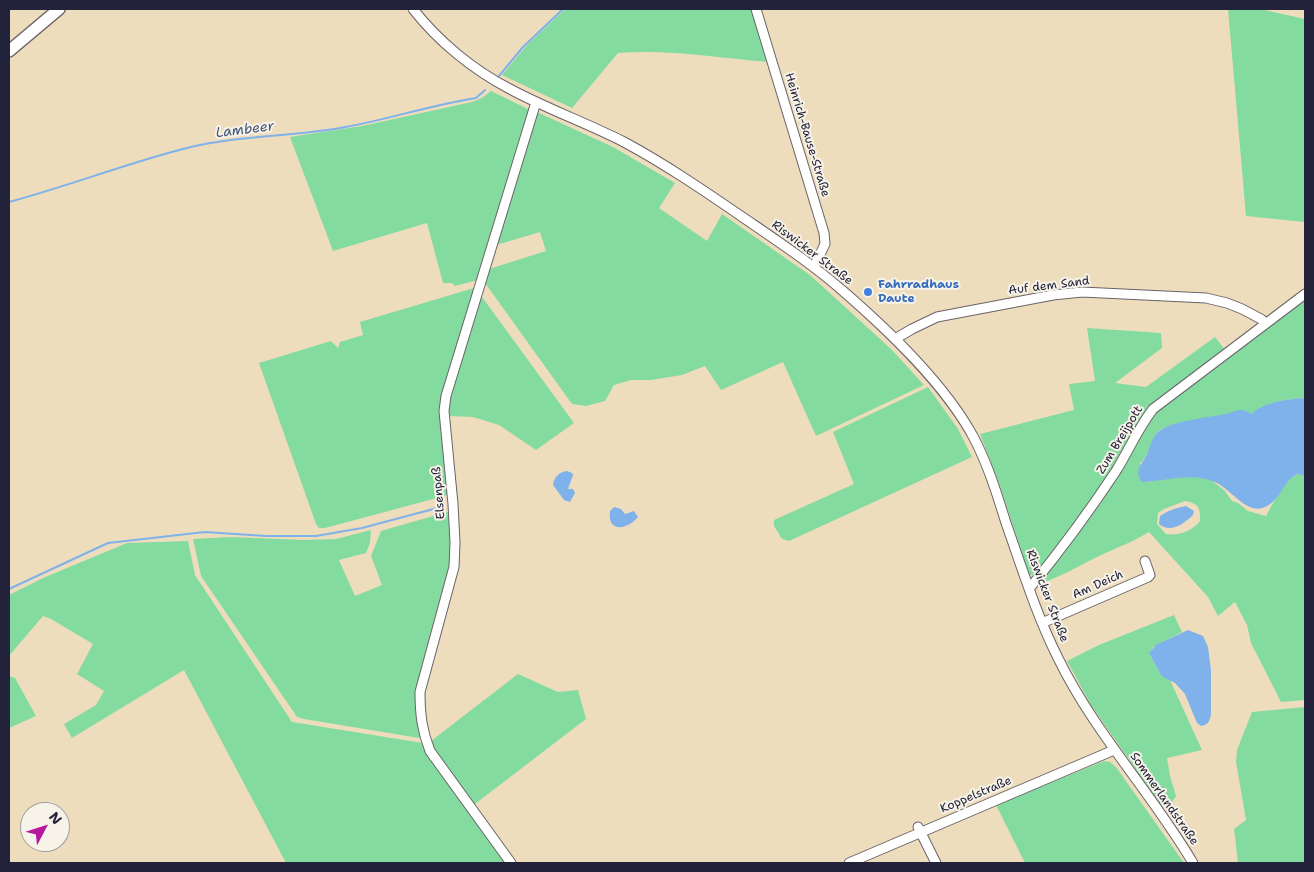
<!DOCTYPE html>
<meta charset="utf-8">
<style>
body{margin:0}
#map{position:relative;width:1314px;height:872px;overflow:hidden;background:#eeddbc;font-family:"Shantell Sans",sans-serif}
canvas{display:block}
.frame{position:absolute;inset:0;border:10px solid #22223b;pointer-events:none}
.north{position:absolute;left:20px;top:802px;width:50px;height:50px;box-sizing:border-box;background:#f7f3e8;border:1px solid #a29fa3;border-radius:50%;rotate:50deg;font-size:14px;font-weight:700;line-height:20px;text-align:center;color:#22223b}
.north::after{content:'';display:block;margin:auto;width:18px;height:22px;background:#b5179e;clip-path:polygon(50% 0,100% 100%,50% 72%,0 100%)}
</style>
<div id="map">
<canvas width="1314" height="872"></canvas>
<div class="frame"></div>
<div class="north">N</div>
</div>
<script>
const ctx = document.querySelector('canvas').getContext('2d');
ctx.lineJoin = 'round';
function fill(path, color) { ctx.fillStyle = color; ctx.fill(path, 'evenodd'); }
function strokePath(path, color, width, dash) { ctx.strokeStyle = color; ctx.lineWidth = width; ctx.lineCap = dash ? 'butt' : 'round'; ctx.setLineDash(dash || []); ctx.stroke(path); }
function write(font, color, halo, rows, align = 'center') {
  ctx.font = font + ' "Shantell Sans",sans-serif'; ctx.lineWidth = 4; ctx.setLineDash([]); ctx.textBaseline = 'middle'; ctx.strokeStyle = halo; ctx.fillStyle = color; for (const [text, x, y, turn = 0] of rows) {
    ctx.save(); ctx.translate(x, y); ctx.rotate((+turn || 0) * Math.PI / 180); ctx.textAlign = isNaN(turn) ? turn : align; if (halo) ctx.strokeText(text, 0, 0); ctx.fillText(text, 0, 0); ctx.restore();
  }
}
const green = new Path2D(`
 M565,9h187l17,53c-50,-4 -101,-13 -151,-9l-46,55 -70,-33 25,-30z
 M1228,9h32l45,10v203l-59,-6z
 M491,91l39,19 -52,170 -23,6 -3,-3h-9l-16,-60 -94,28 -43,-114 72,-11 110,-24 10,-4z
 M537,112l76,35 62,36 -16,25 48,33 15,-27 88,61 81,74 33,36 -108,51 -33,-74 -62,28 -16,-24 -23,9 -31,5h-20l-17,5 -9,16 -19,5 -14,-2 -87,-121 4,-14 57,-18 -6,-19 -47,14z
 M474,288l-35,118 9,89 -123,33h-6l-3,-4 -57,-161 72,-22 7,7 2,-6 23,-7 -3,-13z
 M480,296l2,1 92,126 -38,27 -37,-25 -26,-8 -24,-1v-16z
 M1305,297v101c-19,2 -38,3 -53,16l-11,-4 -12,4 -40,7 -26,7 -6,4 -12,26 -5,5 8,19 27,-5 20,-1 16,4 13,10 8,11 6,2 10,8 18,5c8,-14 17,-34 31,-42l8,2v224l-24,2 -30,-59 -4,-18 -12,-23 -17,14 -10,-19 -59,-65c-16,10 -33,16 -50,24 -19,9 -38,21 -58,27l-1,-2 110,-163 10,-10zM1185,501c13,2 16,7 15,20 -8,10 -21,15 -34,13l-9,-10 1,-11 6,-4z
 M1087,328l74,5 1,15 -47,35 31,4 69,-50 11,14 -59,44 -56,79 -72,97 -4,4h-6l-29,-89 -20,-52 94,-24 -5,-26 26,-3z
 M928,387l30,42 14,28 -183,84 -7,-2 -8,-13v-6l80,-36 -21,-52z
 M447,512l4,3v51l-32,120 2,50 -2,2 -115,-19 -7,-2 -96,-141 -8,-37 38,-2 73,3 32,-1 35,-9 -1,13 -4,10 -27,7 16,36 27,-11 -11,-29 10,-25z
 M188,541l7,34 97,147 131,21 86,120h-223l-102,-193 -112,68 -8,-14 32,-19 8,-14 -27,-17 16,-30 -42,-25 -8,-3 -34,40v-61l34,-17 84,-35z
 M1174,615l8,17 -29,15 -3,8 11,20 9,5 32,70 -35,8 3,18 6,20 -4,6 -10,5 -71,-102 -24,-44 32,-16z
 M518,674l40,18 20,-2 8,29 -115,88 -40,-59v-7z
 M9,676l6,2 21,38 -27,12z
 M1305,707v156h-67l-4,-34 12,-9 -10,-58 1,-12 15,-38z
 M1104,761l6,1 6,5 68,96h-159l-29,-58z`);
const water = new Path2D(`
 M1305,398v78l-8,-2c-15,8 -17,29 -35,34 -16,5 -31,-18 -45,-25 -25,-12 -49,-2 -75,-1 -7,-10 -3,-15 3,-24 5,-8 6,-21 14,-27 13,-10 51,-14 67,-17 5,-1 10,-4 15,-4 4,0 8,2 11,4 10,-12 38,-15 53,-16z
 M567,471l5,2 1,2 -5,14h5l2,4 -5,9 -6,-2 -11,-15c1,-8 6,-13 14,-14z
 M1186,506l8,5 -1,4c-8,8 -23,19 -34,9l1,-8c9,-6 16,-8 26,-10z
 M614,507l7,2 4,5 9,-3 4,6c-11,13 -31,16 -28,-6z
 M1188,630l15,6 5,11 3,23v44c-1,7 -3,11 -10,12l-4,-3 -12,-29 -10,-11 -10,-5 -4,-3 -12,-22 7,-8z`);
const stream = new Path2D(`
 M499,76l24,-29 40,-38
 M9,202c60,-16 118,-39 178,-54 52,-13 106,-11 159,-21 43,-8 86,-22 130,-29l9,-8
 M9,589l99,-46 97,-11 61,4h50l46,-8 79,-21`);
const minor = new Path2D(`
 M413,9c25,32 60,61 97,80 37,20 77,34 114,53 41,22 79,48 117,74 35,24 70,47 102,75 46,40 102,93 131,147 14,27 23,56 32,85 16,45 30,91 52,135 36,74 93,134 135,205
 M756,9l68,224 1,11 -11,23
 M895,339l17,-10 25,-12 116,-22 29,-3 124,6 21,5 15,6 19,10 4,4
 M1029,589c31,-38 60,-77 87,-118 13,-21 21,-41 37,-62l152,-115
 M1042,623l106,-46 2,-2 -5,-14
 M918,827l18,36
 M511,863l-81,-112c-8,-20 -10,-37 -10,-59l34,-125 1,-24 -2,-39 -9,-93 2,-15 90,-294
 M849,863l265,-113`);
const major = new Path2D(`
 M9,51l50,-42`);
const markers = [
 [868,292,5,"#3f7fe0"]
];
const streetNames = [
 ["Heinrich-Bause-Straße",807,135,73],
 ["Riswicker Straße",812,253,37],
 ["Auf dem Sand",1049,286,-7],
 ["Zum Breijpott",1120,440,-59],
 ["Elsenpaß",439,493,-95],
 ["Am Deich",1098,585,-24],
 ["Riswicker Straße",1047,596,69],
 ["Koppelstraße",976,795,-23],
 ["Sommerlandstraße",1164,799,55]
];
const shopNames = [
 ["Fahrradhaus",878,285],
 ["Daute",878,299]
];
const waterNames = [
 ["Lambeer",245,130,-7]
];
fill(green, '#84dba0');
fill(water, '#7fb1eb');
strokePath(stream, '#7fb1eb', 2);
strokePath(minor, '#696368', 11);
strokePath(major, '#696368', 14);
strokePath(minor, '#fff', 9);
strokePath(major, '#fff', 11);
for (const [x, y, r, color] of markers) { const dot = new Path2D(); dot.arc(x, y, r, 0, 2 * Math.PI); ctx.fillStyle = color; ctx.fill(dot); strokePath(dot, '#f7f3e8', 2); }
write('12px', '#22223b', '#f7f3e8', streetNames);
write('bold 12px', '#366cbe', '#f7f3e8', shopNames, 'left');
write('italic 14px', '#435479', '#f7f3e8', waterNames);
</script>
